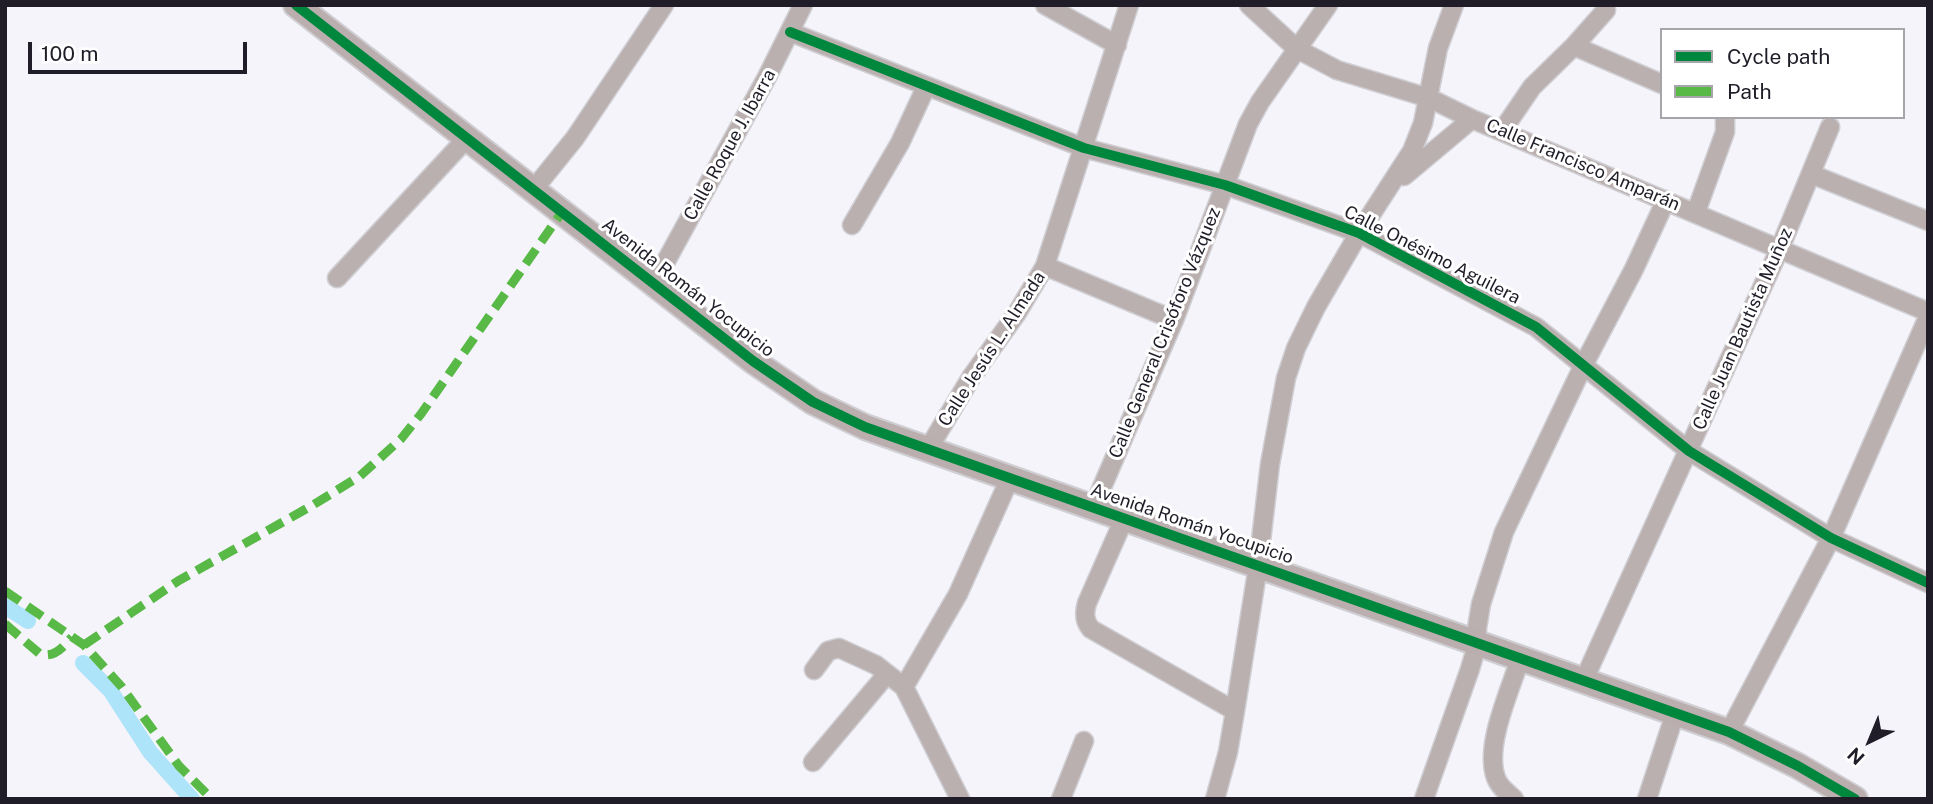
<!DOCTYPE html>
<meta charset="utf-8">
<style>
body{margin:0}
#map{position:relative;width:1933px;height:804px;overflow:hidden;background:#f5f4fa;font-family:"Public Sans",sans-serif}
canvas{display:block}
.frame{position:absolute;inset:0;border:7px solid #201d28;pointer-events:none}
.legend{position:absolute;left:1660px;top:28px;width:245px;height:91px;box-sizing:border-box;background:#fff;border:2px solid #a6a5a9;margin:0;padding:9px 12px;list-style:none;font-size:21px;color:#201d28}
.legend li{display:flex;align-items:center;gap:14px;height:35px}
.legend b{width:35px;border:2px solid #a6a5a9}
.north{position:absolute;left:1835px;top:706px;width:70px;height:70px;-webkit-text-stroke:5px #fff;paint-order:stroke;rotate:223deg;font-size:19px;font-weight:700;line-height:28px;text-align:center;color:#201d28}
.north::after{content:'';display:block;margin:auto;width:24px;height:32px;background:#201d28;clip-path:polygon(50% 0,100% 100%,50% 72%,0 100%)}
.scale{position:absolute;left:28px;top:42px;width:219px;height:32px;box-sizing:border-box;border:4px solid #201d28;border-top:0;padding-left:9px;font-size:21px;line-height:24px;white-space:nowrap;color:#201d28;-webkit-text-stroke:5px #fff;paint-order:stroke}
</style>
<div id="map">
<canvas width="1933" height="804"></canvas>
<div class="frame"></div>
<ul class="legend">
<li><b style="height:9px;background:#00873e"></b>Cycle path</li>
<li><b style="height:9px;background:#58b947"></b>Path</li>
</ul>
<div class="north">N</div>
<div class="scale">100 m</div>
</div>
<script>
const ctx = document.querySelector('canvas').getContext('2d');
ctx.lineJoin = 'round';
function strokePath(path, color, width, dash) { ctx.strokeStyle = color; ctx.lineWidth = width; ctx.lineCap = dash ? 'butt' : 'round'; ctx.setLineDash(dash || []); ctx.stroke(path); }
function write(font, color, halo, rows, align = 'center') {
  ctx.font = font + ' "Public Sans",sans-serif'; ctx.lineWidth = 6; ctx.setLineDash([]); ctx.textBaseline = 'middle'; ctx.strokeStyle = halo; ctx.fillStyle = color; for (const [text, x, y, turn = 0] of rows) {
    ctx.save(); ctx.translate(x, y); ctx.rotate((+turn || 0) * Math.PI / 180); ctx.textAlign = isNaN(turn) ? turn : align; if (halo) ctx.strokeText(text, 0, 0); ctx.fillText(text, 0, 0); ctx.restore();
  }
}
const canal = new Path2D(`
 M5,606l23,15
 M83,663l27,27 40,62 42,47`);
const street = new Path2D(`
 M1045,5l72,40
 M1249,5l48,44 40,21 92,28 43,21 456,193
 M790,32l294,116 141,37 134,48 177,94 153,124 142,87 97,45
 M1574,46l88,38
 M1502,131l30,-44 42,-41 32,-36
 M1811,174l117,47
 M1404,176l68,-57
 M533,190l42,-52 89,-133
 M1696,212l29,-80v-15
 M852,225l48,-82 26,-56
 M1045,266l129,54
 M337,278l130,-140
 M654,283l113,-206 36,-72
 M927,451l45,-75 45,-63 28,-47 84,-261
 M1093,508l81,-188 74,-196 12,-22 68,-97
 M1124,519l-37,84c-3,10 -3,18 4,26l144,82
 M814,670l14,-19 11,-3 37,17 28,22 56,112
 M1583,682l197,-434 50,-121
 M904,687l54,-93 52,-116
 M1729,732l102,-194 97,-221
 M813,762l74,-88
 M1061,799l23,-58
 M1215,799l13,-47 7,-41 23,-145 12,-102 16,-86 10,-30 20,-41 43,-74 53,-82 11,-28 15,-75 16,-43
 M1424,799l46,-130 7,-24v-17l4,-24 23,-72 80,-168 50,-95 32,-69
 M1514,799c-6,-6 -15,-12 -18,-21 -12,-32 14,-87 24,-119
 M1647,799l28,-85`);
const secondary = new Path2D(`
 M296,5l457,356 60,41 52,25 864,305 69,34 57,33`);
const quiet = new Path2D(`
 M5,591l79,54 37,41 58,80 33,33
 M5,624l35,30c15,4 23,-7 32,-17
 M84,645l94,-64 135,-76 47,-29 41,-37 20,-25 141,-202`);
const cycleway = new Path2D(`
 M296,5l457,356 60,41 52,25 864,305 69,34 57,33
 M790,32l294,116 141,37 134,48 177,94 153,124 142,87 97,45`);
const streetNames = [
 ["Calle Roque J. Ibarra",730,145,-61],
 ["Calle Francisco Amparán",1583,165,23],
 ["Calle Onésimo Aguilera",1432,255,27],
 ["Avenida Román Yocupicio",688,288,38],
 ["Calle Juan Bautista Muñoz",1743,329,-66],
 ["Calle General Crisóforo Vázquez",1165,333,-68],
 ["Calle Jesús L. Almada",992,349,-57],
 ["Avenida Román Yocupicio",1192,524,19]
];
strokePath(canal, '#aee4f9', 16);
strokePath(street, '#cfced3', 21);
strokePath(secondary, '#cfced3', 28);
strokePath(street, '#bbb0b0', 18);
strokePath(secondary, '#baaeaf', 24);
strokePath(quiet, '#58b947', 9, [18, 9]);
strokePath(cycleway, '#00873e', 10);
write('18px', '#201d28', '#fff', streetNames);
</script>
